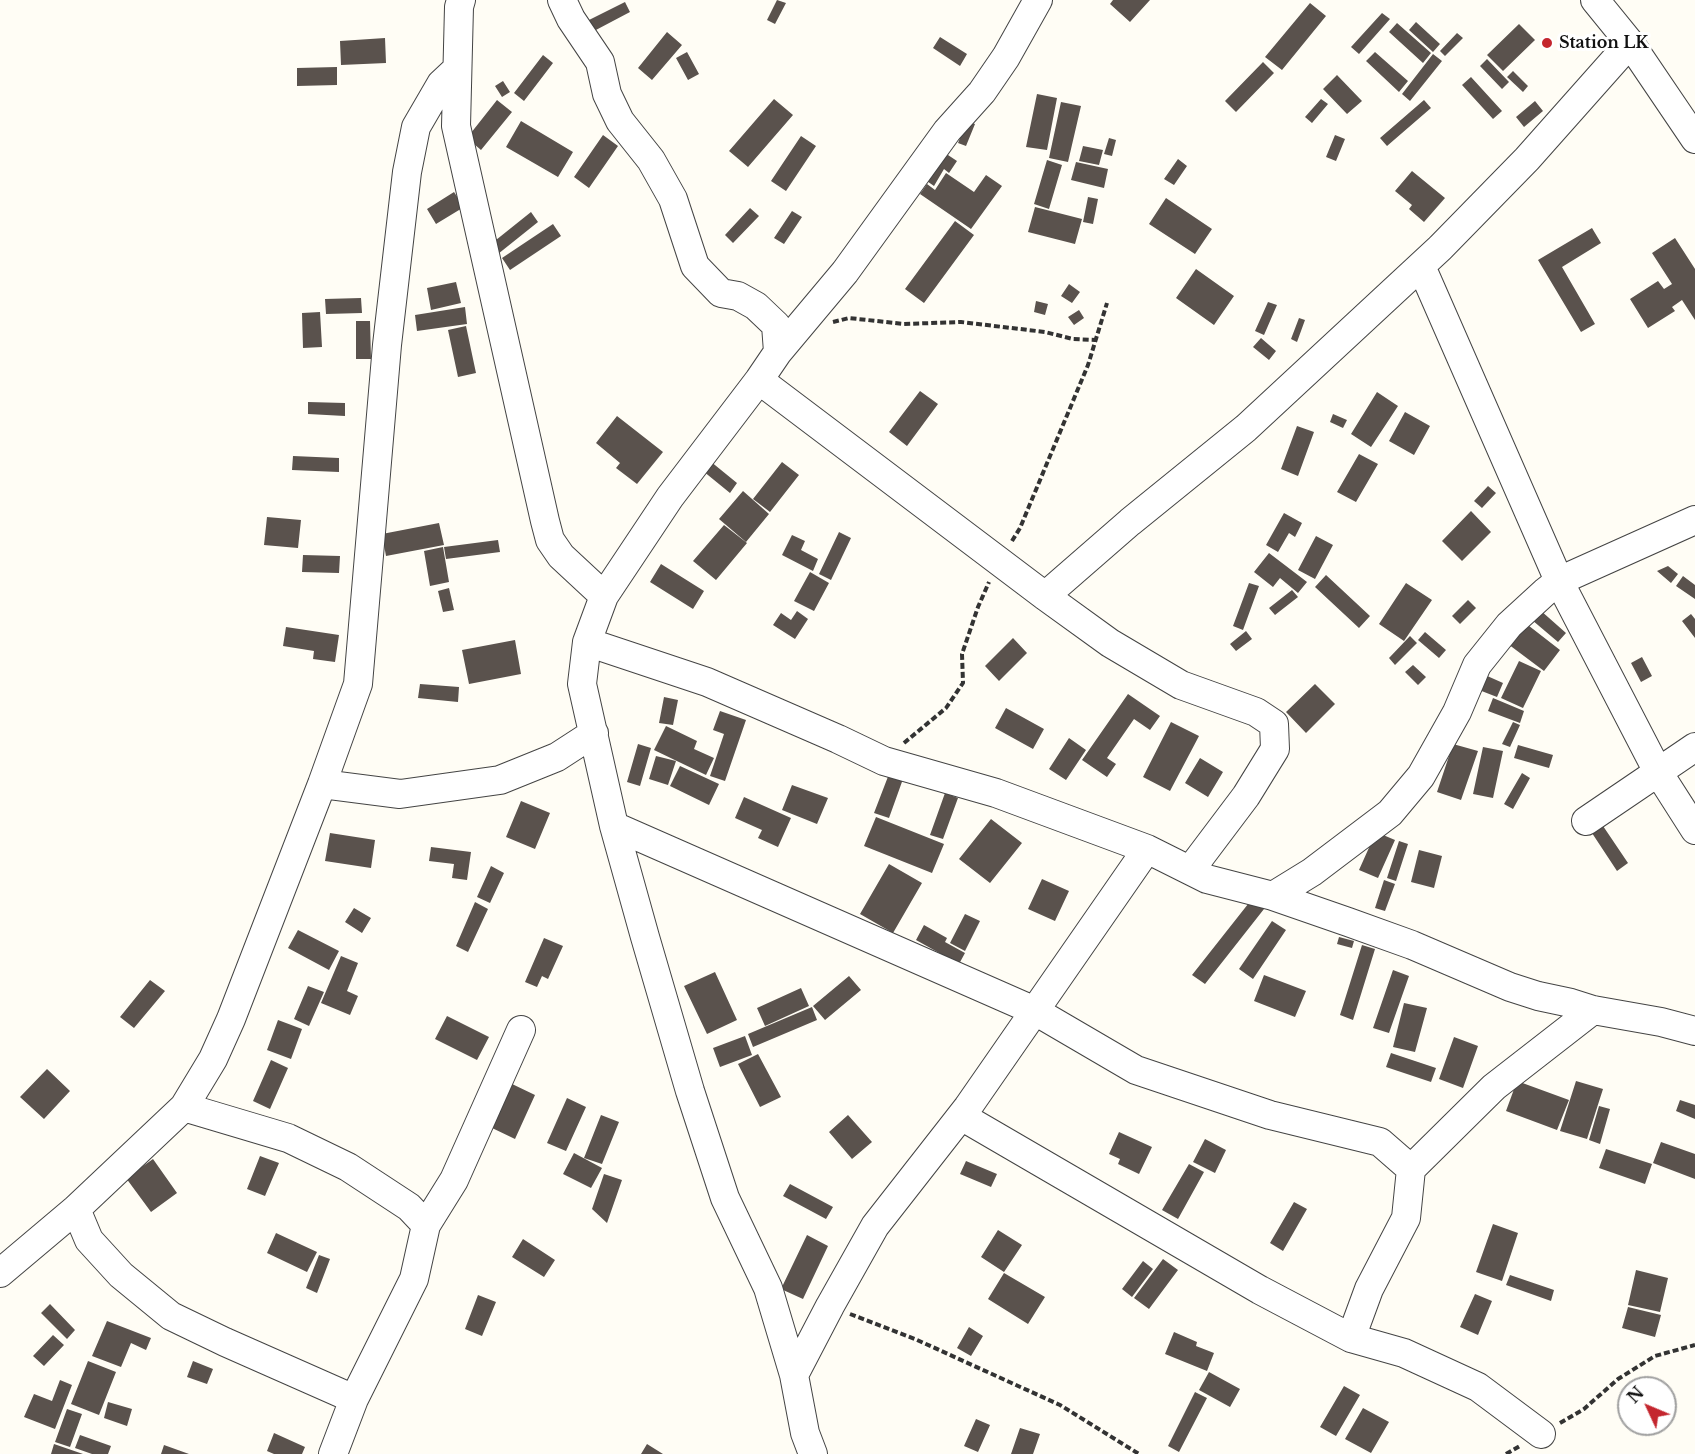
<!DOCTYPE html>
<style>
body{margin:0}
#map{position:relative;width:1695px;height:1454px;overflow:hidden;background:#fffdf5;font-family:"Libre Baskerville",serif}
canvas{display:block}
.north{position:absolute;left:1617px;top:1376px;width:60px;height:60px;box-sizing:border-box;background:#fff;border:2px solid #a0a0a0;border-radius:50%;rotate:314deg;font-size:16px;font-weight:700;line-height:24px;text-align:center;color:#111}
.north::after{content:'';display:block;margin:auto;width:21px;height:27px;background:#c4262e;clip-path:polygon(50% 0,100% 100%,50% 72%,0 100%)}
</style>
<div id="map">
<canvas width="1695" height="1454"></canvas>
<div class="north">N</div>
</div>
<script>
const ctx = document.querySelector('canvas').getContext('2d');
ctx.lineJoin = 'round';
function fill(path, color) { ctx.fillStyle = color; ctx.fill(path, 'evenodd'); }
function strokePath(path, color, width, dash) { ctx.strokeStyle = color; ctx.lineWidth = width; ctx.lineCap = dash ? 'butt' : 'round'; ctx.setLineDash(dash || []); ctx.stroke(path); }
function write(font, color, halo, rows, align = 'center') {
  ctx.font = font + ' "Libre Baskerville",serif'; ctx.lineWidth = 6; ctx.setLineDash([]); ctx.textBaseline = 'middle'; ctx.strokeStyle = halo; ctx.fillStyle = color; for (const [text, x, y, turn = 0] of rows) {
    ctx.save(); ctx.translate(x, y); ctx.rotate((+turn || 0) * Math.PI / 180); ctx.textAlign = isNaN(turn) ? turn : align; if (halo) ctx.strokeText(text, 0, 0); ctx.fillText(text, 0, 0); ctx.restore();
  }
}
const building = new Path2D(`
 M777,0l9,3 -11,21 -8,-4z
 M1113,0h37l-20,22 -20,-18z
 M625,2l5,10 -36,19 -5,-11z
 M1310,3l16,13 -44,54 -17,-13z
 M1382,13l8,6 -31,35 -8,-7z
 M1416,22l24,22 -7,8 -24,-22z
 M1397,23l34,30 -8,10 -34,-31z
 M1519,24l16,16 -32,31 -16,-16z
 M667,32l15,13 -30,35 -14,-12z
 M1457,33l6,5 -18,18 -5,-5z
 M940,37l27,17 -7,12 -27,-18z
 M385,38l1,25 -45,2 -1,-24z
 M687,52l12,22 -11,6 -12,-22z
 M1375,52l33,29 -9,11 -33,-31z
 M1433,54l9,7 -32,40 -8,-7z
 M543,55l10,8 -29,38 -10,-8z
 M1487,59l22,23 -7,7 -22,-23z
 M1263,62l11,11 -38,39 -11,-11z
 M337,67v18l-40,1v-18z
 M1513,71l15,15 -5,6 -16,-15z
 M1337,75l25,26 -15,13 -24,-25z
 M1471,77l31,34 -9,8 -31,-34z
 M503,81l7,11 -8,5 -7,-11z
 M1037,94l20,4 -10,52 -21,-3z
 M774,99l19,16 -45,52 -19,-16z
 M1321,99l7,5 -16,19 -7,-6z
 M497,100l15,12 -31,38 -14,-12z
 M1424,100l7,8 -44,38 -7,-8z
 M1535,101l8,10 -19,16 -8,-10z
 M1061,102l20,4 -13,56 -19,-4z
 M521,121l52,31 -15,25 -52,-30z
 M967,121l8,3 -9,22 -8,-3z
 M603,135l15,11 -29,42 -15,-11z
 M1335,135l10,4 -9,22 -10,-4z
 M801,136l15,10 -30,45 -15,-10z
 M1109,138l7,2 -4,16 -8,-2z
 M1083,146l20,4 -4,15 -20,-4z
 M942,151l15,10 -8,12 -5,-4 -10,17 -10,-7z
 M1178,159l9,7 -13,19 -10,-6z
 M1047,160l15,5 -13,44 -15,-5z
 M1076,162l32,7 -4,19 -33,-8z
 M1412,171l33,27 -21,24 -15,-13 3,-4 -17,-14z
 M946,173l28,19 12,-17 16,11 -31,43 -51,-35 7,-10 8,6z
 M454,192l10,15 -28,17 -9,-15z
 M1088,197l10,2 -5,25 -10,-2z
 M1166,198l46,31 -17,25 -46,-30z
 M1035,207l47,12 -7,25 -47,-12z
 M750,208l9,8 -26,27 -8,-8z
 M792,211l10,6 -18,27 -10,-6z
 M531,212l7,10 -40,32 -7,-10z
 M955,221l19,14 -50,68 -19,-14z
 M553,224l8,12 -51,34 -8,-12z
 M1592,228l9,15 -39,24 33,57 -14,8 -43,-72z
 M1675,238l20,31v51l-13,-20 -10,7 3,4 -27,17 -18,-29 28,-18 6,8 8,-5 -20,-31z
 M1196,269l38,27 -20,29 -38,-27z
 M456,282l5,21 -30,7 -4,-22z
 M1069,284l11,8 -8,11 -11,-7z
 M361,298l1,15 -36,1 -1,-15z
 M1036,301l12,3 -3,11 -11,-3z
 M1268,302l9,3 -13,30 -9,-4z
 M465,307l2,17 -50,7 -2,-16z
 M1079,310l5,8 -10,7 -6,-8z
 M320,312l2,35 -19,1 -1,-35z
 M1299,318l6,2 -8,22 -6,-3z
 M356,321h14l1,38h-15z
 M466,326l10,47 -18,4 -10,-47z
 M1261,338l15,13 -7,9 -16,-13z
 M920,391l18,13 -31,42 -18,-14z
 M1377,392l21,14 -27,41 -20,-13z
 M308,402l37,1v13l-37,-2z
 M1405,412l25,14 -16,29 -25,-14z
 M1333,414l14,6 -4,8 -13,-6z
 M617,416l46,36 -26,32 -21,-16 4,-5 -24,-20z
 M1297,426l17,6 -16,44 -17,-7z
 M1359,454l19,10 -22,38 -19,-10z
 M293,456l46,2v14l-47,-2z
 M710,461l27,22 -7,10 -27,-22z
 M782,462l17,13 -29,37 -17,-13z
 M1488,486l8,7 -14,15 -8,-7z
 M743,491l26,23 -23,28 -27,-23z
 M1471,511l20,21 -29,29 -20,-20z
 M1284,513l18,10 -7,14 -6,-4 -11,19 -12,-7z
 M267,517l34,3 -3,28 -34,-3z
 M439,523l5,22 -58,11 -4,-22z
 M724,525l23,18 -31,37 -23,-19z
 M839,532l12,6 -20,42 -12,-6z
 M792,535l13,6 -4,9 17,9 -5,12 -31,-16z
 M1316,536l17,9 -18,34 -17,-9z
 M498,540l2,12 -54,7 -2,-12z
 M443,547l6,35 -19,4 -6,-35z
 M1269,553l38,29 -9,11 -18,-15 -7,9 -19,-15z
 M303,555l37,1 -1,17 -37,-1z
 M661,564l43,27 -11,18 -43,-27z
 M1668,566l10,8 -7,9 -14,-12z
 M810,572l19,11 -15,28 -20,-10z
 M1326,575l44,41 -11,12 -44,-41z
 M1683,576l12,9v14l-19,-13z
 M1249,583l10,3 -16,44 -10,-4z
 M1406,583l26,17 -28,41 -25,-17z
 M449,588l5,22 -11,2 -5,-21z
 M1292,590l6,7 -23,18 -6,-7z
 M1468,600l8,8 -16,16 -8,-8z
 M1540,610l26,23 -8,9 -26,-22z
 M797,611l11,8 -13,20 -22,-14 8,-12 10,7z
 M1691,614l4,5v19l-13,-17z
 M1524,622l36,28 -16,21 -36,-27z
 M286,627l53,8 -4,27 -22,-3 1,-8 -31,-5z
 M1246,631l6,8 -16,12 -6,-7z
 M1425,632l21,18 -7,8 -21,-18z
 M1410,636l7,7 -22,22 -6,-7z
 M1013,638l14,15 -28,28 -14,-15z
 M515,640l6,34 -52,10 -7,-34z
 M1642,657l10,19 -11,6 -10,-19z
 M1519,661l22,10 -18,37 -22,-10z
 M1413,665l13,12 -8,8 -13,-13z
 M1485,675l18,8 -6,14 -18,-7z
 M420,684l39,3 -1,15 -40,-4z
 M1315,684l20,20 -29,29 -20,-21z
 M1128,694l32,22 -10,14 -16,-11 -27,39 9,6 -9,13 -25,-17z
 M664,697l14,3 -5,25 -14,-2z
 M1493,698l31,13 -4,12 -32,-12z
 M1006,708l38,21 -11,20 -38,-21z
 M720,711l26,9 -21,61 -15,-5 14,-42 -11,-4z
 M1171,722l28,14 -29,55 -27,-14z
 M1513,722l7,3 -10,22 -8,-3z
 M666,726l31,15 -3,8 20,9 -8,17 -52,-25z
 M1069,738l17,12 -20,30 -17,-11z
 M638,744l13,4 -11,38 -13,-4z
 M1453,744l25,7 -17,49 -24,-8z
 M1518,745l35,10 -4,13 -35,-10z
 M1483,747l20,4 -10,47 -20,-4z
 M656,756l20,5 -8,24 -19,-6z
 M1200,758l23,14 -15,25 -23,-14z
 M680,766l39,18 -10,21 -39,-19z
 M1522,773l8,5 -17,31 -9,-5z
 M889,774l14,5 -14,39 -15,-5z
 M792,785l36,13 -11,26 -35,-14z
 M945,793l13,5 -15,41 -13,-4z
 M744,797l47,21 -13,29 -20,-9 4,-8 -27,-12z
 M521,801l29,12 -15,36 -29,-12z
 M876,817l68,27 -12,29 -68,-27z
 M991,819l31,24 -32,40 -31,-24z
 M1601,823l27,40 -11,8 -27,-41z
 M1376,832l19,8 -17,38 -19,-8z
 M330,833l45,7 -4,28 -46,-7z
 M1399,841l9,3 -12,37 -9,-3z
 M431,847l40,5 -4,28 -15,-2 2,-14 -25,-3z
 M1419,850l23,6 -8,32 -23,-6z
 M889,864l33,19 -29,50 -33,-19z
 M491,866l13,7 -14,30 -13,-6z
 M1042,879l27,12 -14,30 -27,-12z
 M1384,880l11,4 -10,27 -10,-3z
 M1252,899l12,10 -59,75 -13,-9z
 M475,902l13,7 -20,43 -12,-6z
 M354,908l17,10 -9,15 -17,-11z
 M965,914l15,7 -15,30 -15,-8z
 M1272,921l14,9 -33,49 -14,-10z
 M924,925l23,13 -2,4 20,11 -6,11 -43,-24z
 M298,930l41,21 -10,19 -41,-22z
 M1339,937l15,4 -2,7 -15,-4z
 M544,938l19,8 -15,33 -6,-3 -5,11 -12,-5z
 M1362,945l13,4 -22,71 -13,-5z
 M341,956l17,7 -11,28 11,5 -8,19 -29,-12z
 M1393,970l16,6 -20,57 -16,-5z
 M715,972l22,48 -30,14 -23,-48z
 M1264,975l42,16 -11,26 -41,-16z
 M849,976l12,14 -36,30 -12,-14z
 M150,980l15,11 -31,37 -14,-11z
 M308,986l16,6 -15,34 -15,-7z
 M801,988l8,18 -44,20 -8,-18z
 M1404,1003l23,5 -12,44 -22,-5z
 M812,1007l5,13 -64,27 -5,-13z
 M447,1016l42,21 -12,23 -42,-21z
 M278,1020l24,9 -11,30 -24,-9z
 M745,1036l7,19 -32,12 -7,-19z
 M1454,1037l24,9 -15,42 -24,-9z
 M1391,1053l45,15 -5,14 -45,-15z
 M758,1054l23,43 -21,10 -22,-43z
 M271,1060l17,8 -18,41 -17,-8z
 M47,1069l23,22 -26,28 -24,-22z
 M1517,1081l52,19 -12,30 -51,-19z
 M1576,1081l27,8 -16,50 -27,-8z
 M510,1083l25,12 -20,44 -25,-12z
 M567,1098l19,9 -20,44 -19,-8z
 M1680,1100l15,5v14l-19,-8z
 M1599,1106l11,3 -10,35 -11,-4z
 M601,1115l18,7 -17,42 -18,-6z
 M848,1115l24,27 -20,17 -23,-27z
 M1119,1132l33,15 -13,27 -21,-10 2,-5 -11,-5z
 M1205,1139l21,11 -11,23 -22,-11z
 M1661,1142l34,12v25l-42,-16z
 M1606,1149l46,15 -7,20 -46,-16z
 M574,1153l28,15 -11,20 -28,-14z
 M260,1156l19,7 -14,33 -18,-7z
 M153,1159l24,34 -26,19 -25,-34z
 M966,1161l31,13 -6,13 -31,-13z
 M1189,1164l15,8 -26,47 -16,-9z
 M604,1174l18,6 -15,43 -15,-14z
 M790,1184l43,23 -7,12 -43,-23z
 M1294,1202l13,7 -24,42 -13,-8z
 M1493,1224l25,9 -16,48 -26,-9z
 M998,1230l24,15 -18,27 -23,-15z
 M276,1233l41,19 -10,20 -40,-19z
 M807,1235l21,11 -25,53 -22,-10z
 M523,1239l32,21 -11,17 -32,-20z
 M319,1255l11,4 -13,34 -11,-5z
 M1163,1259l15,11 -29,39 -15,-11z
 M1143,1261l10,8 -21,28 -10,-8z
 M1636,1270l32,8 -8,34 -32,-7z
 M1004,1273l41,24 -17,27 -40,-25z
 M1510,1275l44,15 -3,11 -45,-16z
 M1475,1294l17,7 -14,34 -18,-8z
 M478,1295l18,7 -14,34 -17,-7z
 M50,1304l25,26 -8,9 -26,-26z
 M1628,1307l33,8 -6,22 -33,-9z
 M107,1321l44,17 -5,12 -15,-7 -10,24 -29,-11z
 M969,1327l14,9 -12,20 -14,-8z
 M1174,1332l23,10 -1,4 18,7 -7,18 -42,-17z
 M53,1335l11,10 -20,21 -11,-10z
 M88,1361l28,11 -17,43 -28,-11z
 M193,1361l20,8 -6,15 -20,-7z
 M1209,1372l31,17 -10,18 -31,-17z
 M60,1380l12,5 -17,44 -31,-12 10,-23 18,7z
 M1344,1386l16,9 -24,41 -16,-9z
 M1195,1392l12,6 -28,54 -11,-6z
 M108,1402l24,7 -5,17 -23,-8z
 M1363,1408l26,14 -18,31 -26,-14z
 M67,1409l15,5 -12,33 -15,-5z
 M976,1419l14,6 -12,27 -14,-6z
 M1020,1428l20,6 -7,20h-22z
 M274,1433l31,14 -3,7h-28l-7,-3z
 M80,1435l31,11 -3,8h-16l-17,-6z
 M54,1444l29,10h-32z
 M647,1444l16,10h-22z
 M164,1445l25,9h-28z`);
const path = new Path2D(`
 M833,322l16,-4 55,6 57,-2 84,10 28,7 22,1
 M1012,541l8,-13 68,-163 19,-62
 M904,743l42,-35 17,-25 -1,-29 16,-47 11,-25
 M850,1314l65,25 145,66 79,49
 M1560,1423l24,-14 34,-30 37,-23 40,-11
 M1506,1454l14,-8`);
const minor = new Path2D(`
 M461,0l-2,7 -3,119 89,395 5,19 11,16 43,40 -17,46 -5,42 32,142 31,111 45,154 35,107 43,90 26,87 11,58 8,21
 M562,0l9,19 29,43 7,32 13,27 31,39 22,39 22,67 26,27 17,3 18,10 20,19 2,27
 M1595,0l35,43 65,96
 M1421,266l138,315 99,191 37,58
 M759,380l286,216 65,47 71,42 75,27 18,12 1,25 -29,47 -55,73
 M604,596l66,-99 89,-117 19,-28 67,-80 102,-141 35,-39 24,-35 32,-57
 M1045,596l85,-74 116,-94 194,-180 87,-89 103,-116
 M587,642l120,40 131,57 46,22 112,32 151,56 60,30 66,17 75,26 64,23 98,42 28,9 33,7 22,7 68,12 34,9
 M322,784l78,10 100,-14 57,-23 37,-24
 M1586,821l109,-74
 M614,826l421,185 101,59 134,45 110,27 31,27
 M1273,896l39,-24 78,-59 31,-37 36,-64 20,-47 32,-40 36,-33 14,-11 136,-61
 M184,1107l104,31 60,29 61,40 17,18 -12,54 -60,120 -21,55
 M961,1116l299,174 91,48 53,15 74,34 63,47
 M76,1209l13,31 32,35 50,41 54,26 129,57
 M426,1225l28,-45 67,-150
 M0,1273l76,-64 108,-102 29,-48 18,-40 91,-235 36,-100 29,-339 20,-173 9,-45 25,-43 16,-15
 M1351,1338l18,-49 37,-71 5,-49 83,-82 99,-77
 M794,1375l36,-69 45,-80 93,-119 179,-258`);
const markers = [
 [1547,43,6,"#c4262e"]
];
const poiNames = [
 ["Station LK",1559,43]
];
fill(building, '#5a524d');
strokePath(minor, '#444', 30);
strokePath(path, '#333', 4, [6, 3]);
strokePath(minor, '#fff', 28);
for (const [x, y, r, color] of markers) { const dot = new Path2D(); dot.arc(x, y, r, 0, 2 * Math.PI); ctx.fillStyle = color; ctx.fill(dot); strokePath(dot, '#fff', 2); }
write('bold 16px', '#111', '#fff', poiNames, 'left');
</script>
